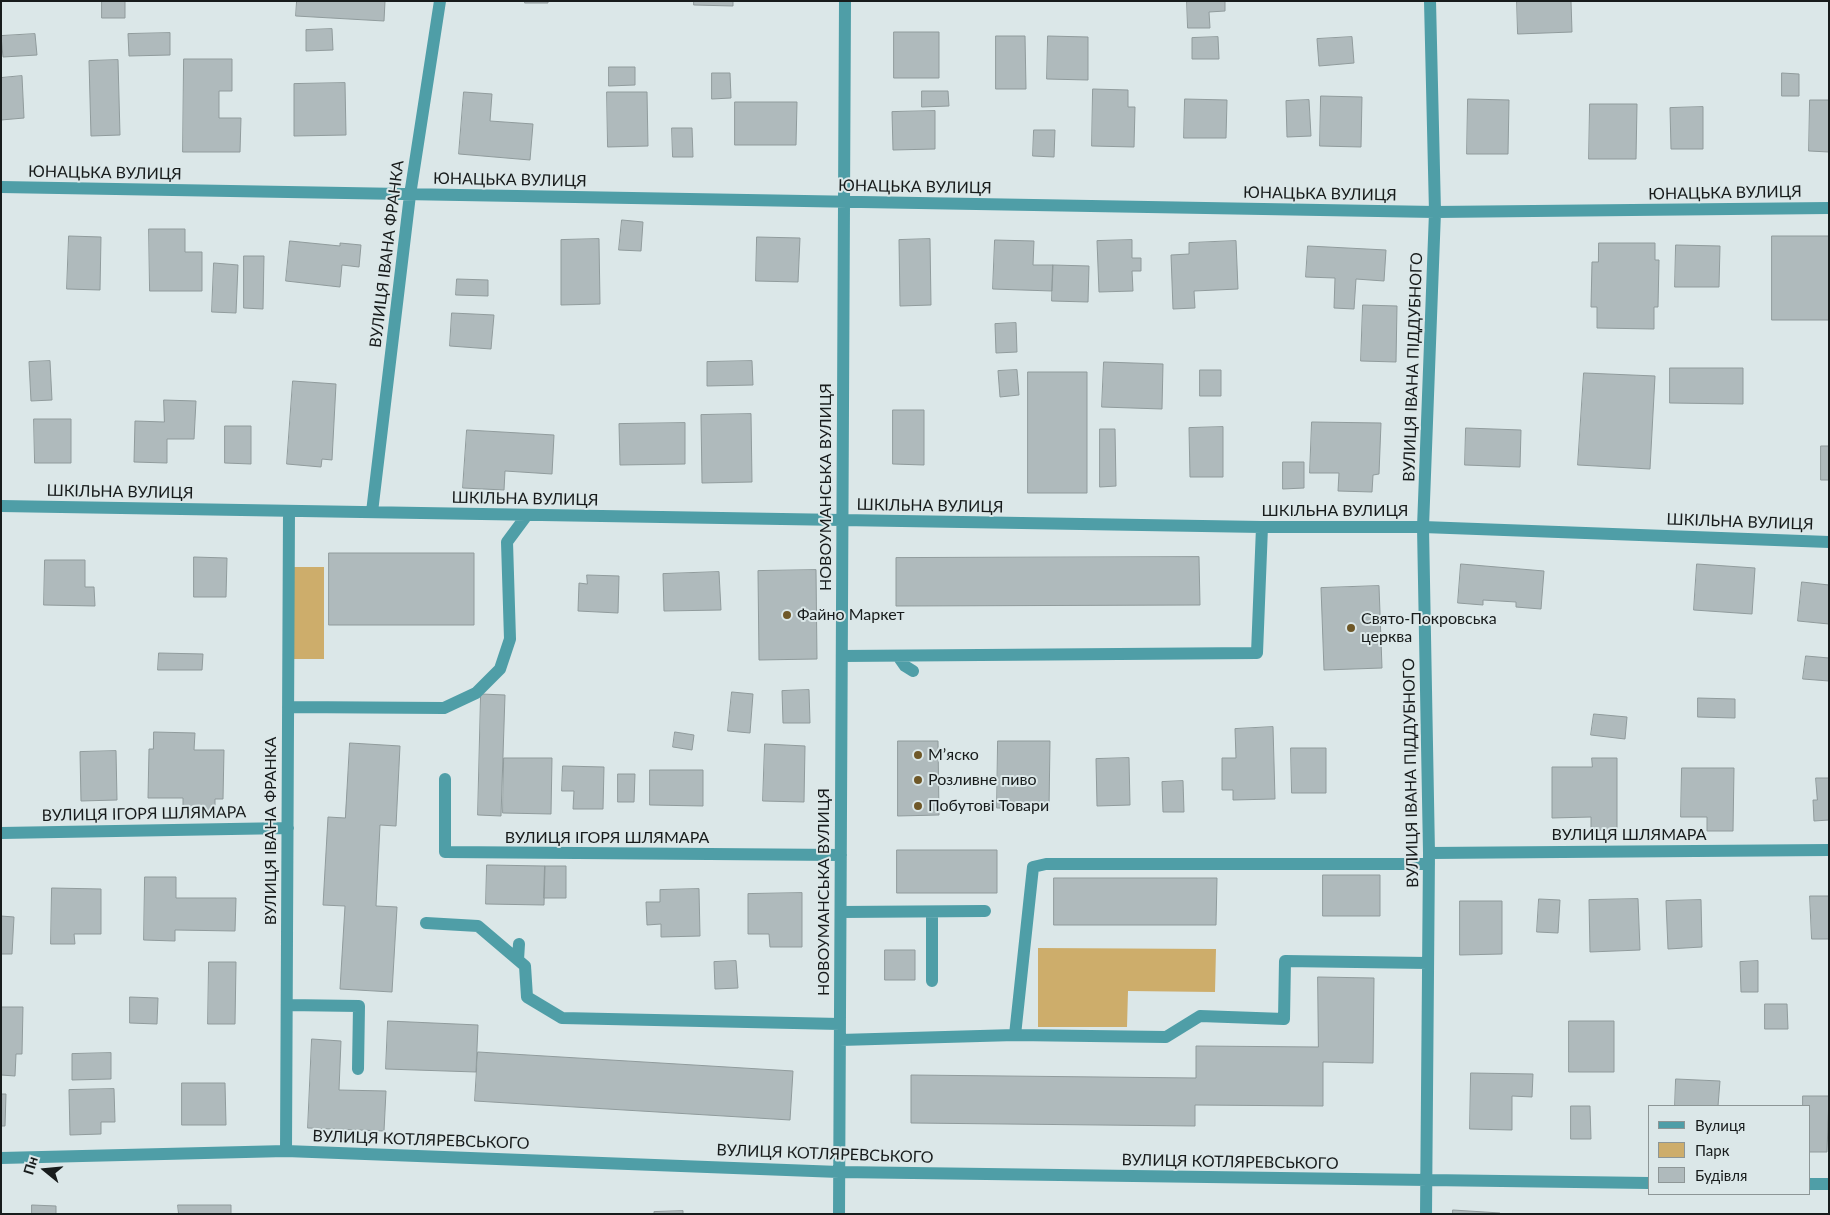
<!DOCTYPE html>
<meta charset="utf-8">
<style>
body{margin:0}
#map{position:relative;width:1830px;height:1215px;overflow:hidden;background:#dbe7e8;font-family:Lato,sans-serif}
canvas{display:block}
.frame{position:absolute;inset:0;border:2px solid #181c1c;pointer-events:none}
.legend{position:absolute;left:1648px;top:1105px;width:162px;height:90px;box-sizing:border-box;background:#dbe7e8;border:1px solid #8d9696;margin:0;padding:6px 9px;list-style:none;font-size:15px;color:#181c1c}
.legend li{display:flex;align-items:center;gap:10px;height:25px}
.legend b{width:25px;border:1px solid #8d9696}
.north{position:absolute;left:20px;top:1145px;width:50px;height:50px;-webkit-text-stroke:4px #dbe7e8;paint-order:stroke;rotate:287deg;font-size:14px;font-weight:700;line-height:20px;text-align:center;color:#181c1c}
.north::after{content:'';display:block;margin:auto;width:18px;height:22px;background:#181c1c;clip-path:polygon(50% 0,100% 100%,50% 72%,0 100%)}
</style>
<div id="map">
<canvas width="1830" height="1215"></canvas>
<div class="frame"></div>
<ul class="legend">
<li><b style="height:6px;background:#4f9ea7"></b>Вулиця</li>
<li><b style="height:14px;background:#cdad6b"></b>Парк</li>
<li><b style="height:14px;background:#afbabc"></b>Будівля</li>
</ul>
<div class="north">Пн</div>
</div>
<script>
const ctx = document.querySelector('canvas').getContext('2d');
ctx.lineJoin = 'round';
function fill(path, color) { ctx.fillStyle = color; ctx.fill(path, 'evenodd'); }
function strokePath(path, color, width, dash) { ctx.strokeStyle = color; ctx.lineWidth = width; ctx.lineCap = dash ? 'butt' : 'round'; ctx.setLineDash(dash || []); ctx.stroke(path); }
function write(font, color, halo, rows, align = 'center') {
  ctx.font = font + ' Lato,sans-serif'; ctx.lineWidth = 4; ctx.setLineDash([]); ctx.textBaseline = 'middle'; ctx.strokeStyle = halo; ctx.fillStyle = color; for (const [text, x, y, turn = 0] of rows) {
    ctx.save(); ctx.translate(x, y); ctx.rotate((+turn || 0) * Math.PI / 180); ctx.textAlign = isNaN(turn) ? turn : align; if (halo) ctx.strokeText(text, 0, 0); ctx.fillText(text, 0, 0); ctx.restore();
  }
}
const green = new Path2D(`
 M293,567h31v92h-31z
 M1038,948l178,1 -1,43 -87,-1 -1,36h-89z`);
const building = new Path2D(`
 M102,1h23v17h-23z
 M297,1h88l-1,20 -88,-5z
 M525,1h23v2h-23z
 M694,1h39v5l-39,-1z
 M1187,1h38v10l-16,1 1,16h-22z
 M1517,1h54l1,31 -54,2z
 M332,29l1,21 -27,1v-21z
 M894,32h45v46h-45z
 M170,33v22l-41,1 -1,-22z
 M35,34l2,21 -34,2 -2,-21z
 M996,36h29l1,53h-30z
 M1048,36l40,1v43l-41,-1z
 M1218,37l1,22h-27v-21z
 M1352,37l2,26 -35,3 -2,-27z
 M184,59h48v32h-13v27h22l-1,34h-57z
 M118,60l2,75 -29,1 -2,-75z
 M609,67h26v18l-26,1z
 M712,73h18l1,25 -19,1z
 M1782,73l17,1v22h-17z
 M22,76l2,42 -23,2v-42z
 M345,83l1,52 -52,1v-52z
 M1093,89l35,1v17h7l-1,40 -42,-1z
 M922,91h26l1,15 -27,1z
 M464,92l28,2 -2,27 43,3 -3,36 -71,-6z
 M607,92h40l1,54 -40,1z
 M1321,96l41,1 -1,50 -41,-1z
 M1185,99l42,1 -1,38h-42z
 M1468,99l41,1 -1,54h-41z
 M1309,100l2,36 -24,1 -1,-36z
 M1810,100h19v52l-20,-1z
 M735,102h62l-1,43h-61z
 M1590,104h47l-1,55h-47z
 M1703,107v42h-32l-1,-41z
 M935,111v38l-42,1 -1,-38z
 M672,128h20l1,29h-20z
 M1034,130h21l-1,27 -21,-1z
 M622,220l21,2 -2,29 -22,-1z
 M149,229h36v23h17v39h-52z
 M69,236l32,1 -1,53 -33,-1z
 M1772,236h57v84h-57z
 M757,237l43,1 -2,44 -42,-1z
 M599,239l1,65 -39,1v-65z
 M930,239l1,66 -31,1 -1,-66z
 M995,240l39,1 -1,24h20l-1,26 -59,-2z
 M1132,240v18h9v13h-9l1,20 -34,1 -2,-51z
 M290,241l50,5v-3l21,2 -2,22 -17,-2 -2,22 -54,-6z
 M1236,241l2,48 -44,2 1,17 -22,1 -2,-54 18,-1v-11z
 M1599,243h56v17h4l-1,47h-4v22l-57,-1v-21h-6l1,-45h6z
 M1676,245l44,1 -1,41h-44z
 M1308,246l78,4 -2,31 -28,-2 -2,30 -20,-1 1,-30 -29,-1z
 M244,256h20l-1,53 -19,-1z
 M214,263l24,2 -2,48 -24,-1z
 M1053,265l36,1 -1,36 -36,-1z
 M457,279l31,1v16l-32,-1z
 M1363,305l34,1 -1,56 -35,-1z
 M452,313l42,2 -3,34 -41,-3z
 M1016,323l1,29 -21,1 -1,-29z
 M50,361l2,39 -21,1 -2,-39z
 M752,361l1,24 -46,1v-24z
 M1104,362l59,2 -1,45 -60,-2z
 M1670,368h73v36l-73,-1z
 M1017,370l2,25 -19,2 -2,-26z
 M1200,370h21v26h-21z
 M1028,372h59v121h-59z
 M1584,373l71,3 -5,93 -72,-4z
 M293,381l43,3 -4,76 -10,-1 -1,8 -34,-3z
 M164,400l32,1 -2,38h-27v24l-33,-1 1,-41 29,1z
 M893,410h31v55l-31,-1z
 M751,414l1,68 -50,1 -1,-68z
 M34,419h37v44h-36z
 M1312,422l69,1 -2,51 -6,1 -1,17 -34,-1 1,-18h-29z
 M685,423v41l-65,1 -1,-41z
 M225,426h26v38l-26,-1z
 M1223,427v50h-33l-1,-49z
 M1466,428l55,2 -1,37 -55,-2z
 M1100,429h15l1,57 -16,1z
 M467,430l87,5 -2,39 -47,-3 -1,19 -41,-2z
 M1821,446h8v34h-8z
 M1283,462h21v26l-21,1z
 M329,553h145v72h-145z
 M194,557l33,1 -1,39h-32z
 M1199,557l1,48 -304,1v-48z
 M45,560h40v27h9l1,19 -51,-1z
 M1461,564l83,7 -3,38 -25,-2v-5l-33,-2v5l-25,-2z
 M1697,564l58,4 -3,46 -58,-4z
 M816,570l1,89 -58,1 -1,-89z
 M719,572l2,38 -57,1 -1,-37z
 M587,575l32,1 -1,37 -40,-2 1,-28 8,1z
 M1802,582l27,3v39l-31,-3z
 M1379,586l3,82 -58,2 -3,-82z
 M159,653l44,1 -1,16h-44z
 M1806,656l23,2v23l-26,-2z
 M809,690l1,33h-27l-1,-32z
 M732,692l21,2 -3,39 -22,-2z
 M481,694l24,1 -4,121 -23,-1z
 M1698,698l37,1v19l-37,-1z
 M1594,714l33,3 -2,22 -34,-4z
 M1273,727l2,72 -42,1v-10h-11v-32h14l-1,-29z
 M154,732l41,1 -1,17h30l-1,49h-8v12h-32v-13h-35l1,-49h4z
 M675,732l19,3 -2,15 -19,-3z
 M898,741h40l1,74 -41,1z
 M998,741h52l-1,68 -52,-1z
 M350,743l50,3 -4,80 -16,-1 -4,81 21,1 -5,85 -52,-3 5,-83 -22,-1 5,-88 17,1z
 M765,744l40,2 -1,56 -41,-1z
 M1291,748h35v45h-34z
 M116,751l1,49 -36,1 -1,-49z
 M504,758h48l-1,56 -48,-1z
 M1129,758l1,47 -33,1 -1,-47z
 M1592,758h25v72h-26v-13l-39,1v-51h40z
 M563,766l41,1 -1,42h-30l1,-18h-12z
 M1682,768h52l-1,63h-26v-14h-26z
 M650,770h53v36l-53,-1z
 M618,774h17l-1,28h-16z
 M1816,778h13v42l-15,1 -1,-21h4z
 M1183,781l1,31h-21l-1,-30z
 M897,850h100v43h-100z
 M487,865l58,1 -1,39 -58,-1z
 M545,866h21v32h-22z
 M1323,875h57v41h-57z
 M145,877h31v21h60l-1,33 -60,-1v11l-31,-1z
 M1054,878h163l-1,47h-162z
 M52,888l49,1v45h-27l1,10h-24z
 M699,889l1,47 -39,1v-13l-14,1 -1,-23h14v-12z
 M802,893v54h-32l-1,-13h-21v-40z
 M1810,896h19v43h-17z
 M1539,899l21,1 -2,33 -21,-1z
 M1638,899l2,51 -50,2 -1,-52z
 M1701,900l1,47 -34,2 -2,-48z
 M1460,901h42v53l-42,1z
 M1,916l13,1 -2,37h-11z
 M885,950h30v30h-30z
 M736,961l2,27 -23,1 -1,-27z
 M1758,961v31h-17l-1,-30z
 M209,962h27l-1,62h-27z
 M1318,977l56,1 -1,85 -50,-1v44l-128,-1v21l-284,-3v-48l285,3v-32l122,1z
 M130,997l28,1 -1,26 -27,-1z
 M1765,1004h22l1,25h-23z
 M1,1007h22l-1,47h-6l-1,22 -14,-1z
 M388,1021l90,4 -2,47 -90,-3z
 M1569,1021h45v51h-45z
 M312,1039l29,2 -2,49 47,1 -2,40 -76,-3z
 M478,1052l315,19 -3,49 -315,-19z
 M111,1053v26l-39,1v-26z
 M1471,1073l62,1 -1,23 -20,-1v34l-42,-1z
 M1676,1079l44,2 -2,25h-43z
 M182,1083h43l1,42h-44z
 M114,1089l1,33h-14v12l-31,1 -1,-45z
 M1,1094h5l-1,32h-4z
 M1803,1096h26l-2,56h-18v-46h-6z
 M1571,1106h19l1,33h-20z
 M32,1205l24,1v8h-24z
 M178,1205h53v9h-52z
 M1453,1210l47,3v1h-47z
 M683,1211v3h-29v-2z`);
const minor = new Path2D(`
 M1,187l1434,25 394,-4
 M1,506l1261,21h161l406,15
 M372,512l38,-317 30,-194
 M842,656l415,-3 5,-126
 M898,656l7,10 8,5
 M288,707l156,1 32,-15 24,-24 10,-30 -3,-97 20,-27
 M445,779v73l396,3
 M1,833l287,-5
 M1429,853l400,-3
 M841,912l144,-1
 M932,912v69
 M426,923l52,3 47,40 2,31 35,21 278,6
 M518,960l1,-16
 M287,1005l72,1 -1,63
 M1015,1035l18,-168 13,-3h383
 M840,1040l175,-5 151,2 34,-21 84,3 1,-58 143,2
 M286,1151l3,-640
 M1,1158l285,-7 553,21 810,11
 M1809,1184h20
 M839,1214l6,-1213
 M1426,1214l3,-361 -6,-326 12,-315 -5,-211`);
const markers = [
 [787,615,5,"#6f5828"],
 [1351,628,5,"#6f5828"],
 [918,755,5,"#6f5828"],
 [918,780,5,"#6f5828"],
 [918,806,5,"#6f5828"]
];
const streetNames = [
 ["ЮНАЦЬКА ВУЛИЦЯ",105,173,1],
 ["ЮНАЦЬКА ВУЛИЦЯ",510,180,1],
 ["ЮНАЦЬКА ВУЛИЦЯ",915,187,1],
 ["ЮНАЦЬКА ВУЛИЦЯ",1725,193,-1],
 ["ЮНАЦЬКА ВУЛИЦЯ",1320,194,1],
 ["ВУЛИЦЯ ІВАНА ФРАНКА",387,254,-83],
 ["ВУЛИЦЯ ІВАНА ПІДДУБНОГО",1413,367,-88],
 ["НОВОУМАНСЬКА ВУЛИЦЯ",826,487,-90],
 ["ШКІЛЬНА ВУЛИЦЯ",120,492,1],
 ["ШКІЛЬНА ВУЛИЦЯ",525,499,1],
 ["ШКІЛЬНА ВУЛИЦЯ",930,506,1],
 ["ШКІЛЬНА ВУЛИЦЯ",1335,511],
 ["ШКІЛЬНА ВУЛИЦЯ",1740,522,2],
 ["ВУЛИЦЯ ІВАНА ПІДДУБНОГО",1411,773,-91],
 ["ВУЛИЦЯ ІГОРЯ ШЛЯМАРА",144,814,-1],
 ["ВУЛИЦЯ ІВАНА ФРАНКА",271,831,-90],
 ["ВУЛИЦЯ ШЛЯМАРА",1629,835],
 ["ВУЛИЦЯ ІГОРЯ ШЛЯМАРА",607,838],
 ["НОВОУМАНСЬКА ВУЛИЦЯ",824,892,-90],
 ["ВУЛИЦЯ КОТЛЯРЕВСЬКОГО",421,1140,2],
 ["ВУЛИЦЯ КОТЛЯРЕВСЬКОГО",825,1154,2],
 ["ВУЛИЦЯ КОТЛЯРЕВСЬКОГО",1230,1162,1]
];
const poiNames = [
 ["Файно Маркет",797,615],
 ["Свято-Покровська",1361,619],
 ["церква",1361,637],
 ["Мʼяско",928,755],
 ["Розливне пиво",928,780],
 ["Побутові Товари",928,806]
];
fill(green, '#cdad6b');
fill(building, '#afbabc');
strokePath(building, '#909b9c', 1);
strokePath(minor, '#4f9ea7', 12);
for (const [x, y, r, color] of markers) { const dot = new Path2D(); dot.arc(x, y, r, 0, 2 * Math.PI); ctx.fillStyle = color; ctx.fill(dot); strokePath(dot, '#dbe7e8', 2); }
write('16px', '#181c1c', '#dbe7e8', streetNames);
write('16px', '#181c1c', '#dbe7e8', poiNames, 'left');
</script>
